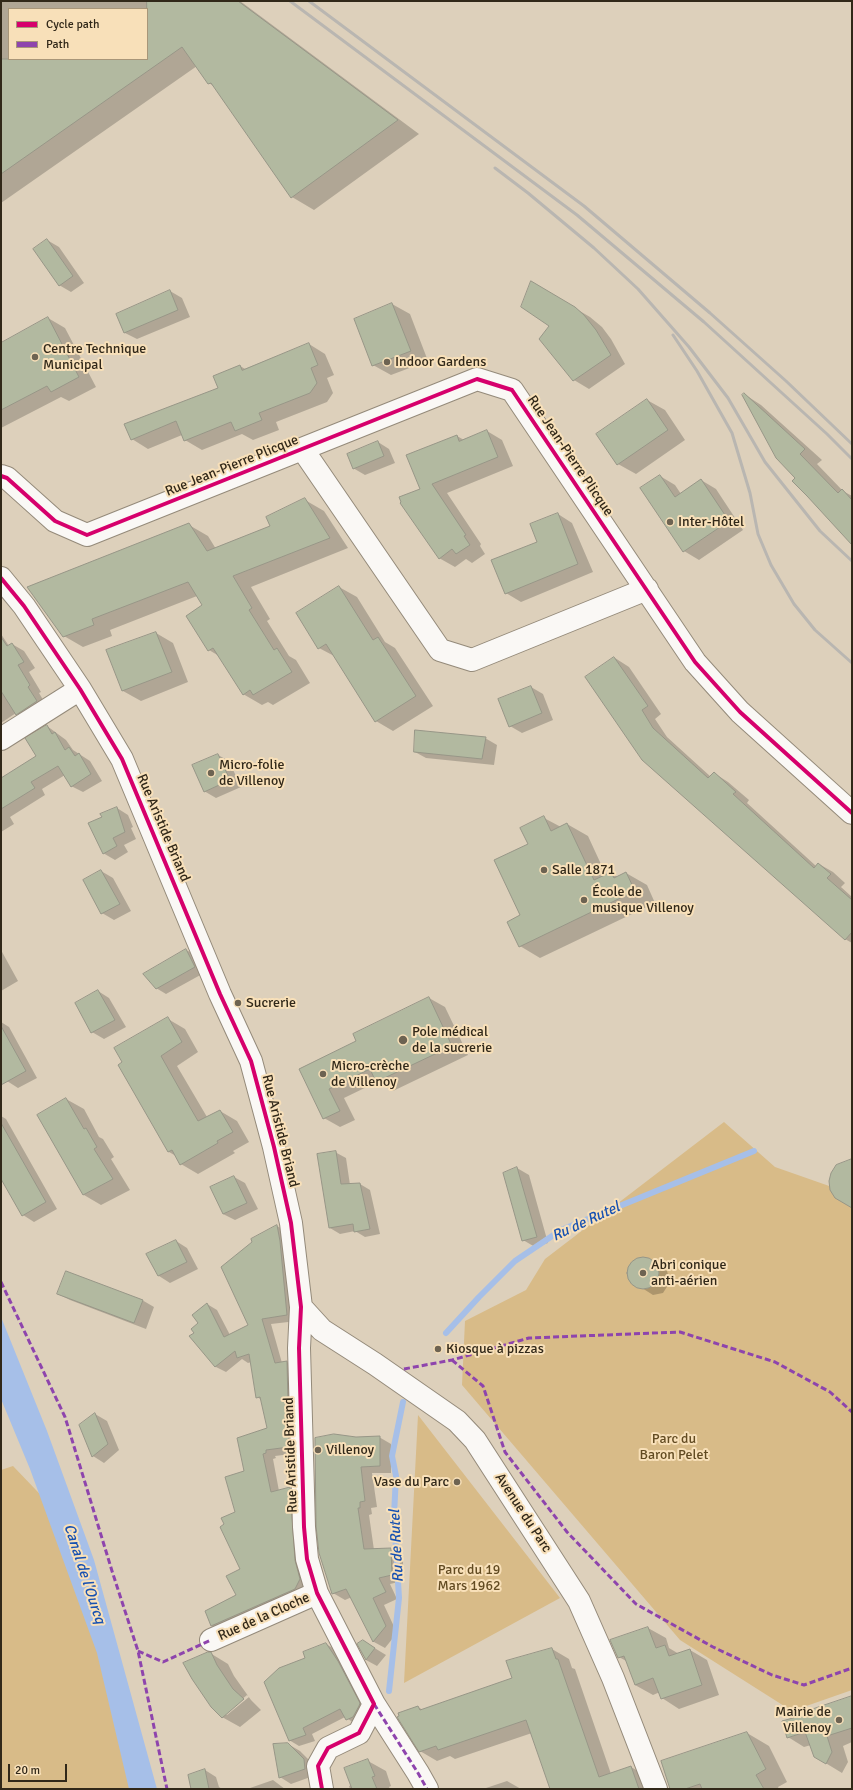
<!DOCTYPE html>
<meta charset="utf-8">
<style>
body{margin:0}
#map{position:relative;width:853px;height:1790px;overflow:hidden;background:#ddd0bb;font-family:Signika,sans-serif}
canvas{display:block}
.frame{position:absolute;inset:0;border:2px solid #312819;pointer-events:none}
.legend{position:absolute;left:8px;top:8px;width:140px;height:52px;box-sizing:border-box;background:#f8e0b9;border:1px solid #a89679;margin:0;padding:5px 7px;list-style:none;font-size:12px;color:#312819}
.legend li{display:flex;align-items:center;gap:8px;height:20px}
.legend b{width:20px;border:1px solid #a89679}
.scale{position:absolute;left:8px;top:1764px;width:59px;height:18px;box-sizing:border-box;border:2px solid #312819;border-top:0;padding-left:5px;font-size:12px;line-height:14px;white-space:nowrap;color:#312819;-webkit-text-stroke:3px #f8e0b9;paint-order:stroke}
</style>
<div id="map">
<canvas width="853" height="1790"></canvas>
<div class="frame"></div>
<ul class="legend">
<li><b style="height:5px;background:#d6006c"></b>Cycle path</li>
<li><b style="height:5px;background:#8e44ad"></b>Path</li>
</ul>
<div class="scale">20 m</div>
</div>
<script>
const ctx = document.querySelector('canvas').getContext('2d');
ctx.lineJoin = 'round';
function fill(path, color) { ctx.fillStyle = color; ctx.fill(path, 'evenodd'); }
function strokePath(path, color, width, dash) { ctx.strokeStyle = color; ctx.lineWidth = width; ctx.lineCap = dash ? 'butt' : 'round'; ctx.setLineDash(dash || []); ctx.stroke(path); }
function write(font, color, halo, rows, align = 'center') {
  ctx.font = font + ' Signika,sans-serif'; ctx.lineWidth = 4; ctx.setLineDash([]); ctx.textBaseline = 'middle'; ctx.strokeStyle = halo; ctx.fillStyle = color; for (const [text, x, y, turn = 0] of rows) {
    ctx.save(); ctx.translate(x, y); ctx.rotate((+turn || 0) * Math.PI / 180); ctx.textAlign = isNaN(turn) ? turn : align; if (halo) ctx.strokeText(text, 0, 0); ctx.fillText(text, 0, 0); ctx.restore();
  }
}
const green = new Path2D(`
 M724,1122l51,45 77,27v496l-60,21 -112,-71 -218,-255 3,-64 61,-31 19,-31z
 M418,1415l142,183 -156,85z
 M13,1466l45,47 80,276h-137v-319z`);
const water = new Path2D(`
 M1,1317l46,114 47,129 63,229h-28l-32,-136 -67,-184 -29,-70z`);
const shadow = new Path2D(`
 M1,1h239l179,133 -105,76 -22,-13 -77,-110 -6,-4 -12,-17 -196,137zM9,9h138v50h-138z
 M47,240l12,7 25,36 -13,9 -12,-7z
 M532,283l58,34 12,10 9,12 14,25 -36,25 -15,-9z
 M170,291l12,7 8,19 -53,22 -12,-6 -8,-19z
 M392,304l18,10 18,47 -37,14 -18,-10z
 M48,318l17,10 31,59 -27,14 -8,-4 -60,31v-84z
 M309,344l16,10 9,21 -7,3 6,15 -6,9 -51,20 3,8 -26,10 -11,-6 -40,16 -17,-10 -3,-5 -34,14 -16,-10 87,-50 21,-23 7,4z
 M744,394l17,11 61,55 -5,4 26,27 9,5v47l-55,-65z
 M647,400l18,10 20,30 -49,34 -18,-10z
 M487,431l15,9 11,26 -66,27 34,51 -1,2 5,8 -13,9 -6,-4 -11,8 -16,-9 -18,-68 36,-54 7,4z
 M378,442l11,7 6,14 -30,12 -12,-7z
 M660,476l15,9 6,9 20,-14 15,9 27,41 -44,30 -15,-9z
 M305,500l19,11 24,37 -97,39 19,32 -3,2 22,35 7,4 14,23 -37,22 -5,-3 -6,3 -19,-11 -24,-38 -10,-6 -5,-44 -7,-10 -87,34 2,6 -29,11 -19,-11 125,-111 19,11 8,13 56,-23z
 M558,514l14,9 21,49 -72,30 -15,-9z
 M339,587l18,10 28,45 10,6 38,58 -40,25 -17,-10 -40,-64 -17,-9z
 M156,633l17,10 15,39 -47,19 -18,-10 -15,-41z
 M1,634l8,12 3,-2 12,7 11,17 -6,4 12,20 -2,1 9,15 -20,13 -12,-8 -15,10z
 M615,658l14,9 32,47 -6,5 12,18 44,40 3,-4 14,9 21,18 -2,3 69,63 3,-2 14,8 12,11 -4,4 11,10v46l-7,-4 -204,-181z
 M531,687l12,7 10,26 -31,13 -12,-7z
 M47,726l19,14 7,10 17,11 12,20 -19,11 -12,-6 -6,-11 -23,14 3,6 -35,22 4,7 -13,8v-53l37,-23z
 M485,738l12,7 -3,20 -68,-7 -11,-6z
 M218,755l11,6 12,26 -25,11 -12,-7z
 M117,808l11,7 5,12 -2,1 5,11 -12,6 4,7 -13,8 -12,-7v-36z
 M544,818l17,9 6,-3 21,12 18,39 5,-2 7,4 8,-4 21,12 8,18 -115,55 -20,-12 9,-102z
 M101,871l12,7 18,33 -17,9 -12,-7z
 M1,950l17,31 -17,10z
 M186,950l10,5 8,18 -38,21 -10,-6 -11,-14z
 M98,991l11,7 17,29 -22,12 -12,-7z
 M429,998l16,9 23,48 -75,36 -16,-9 -33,16 11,22 -15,7 -16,-9 -24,-49 58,-27z
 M168,1019l17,10 13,23 -21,14 30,51 13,-6 17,10 12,21 -16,9 2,2 -37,21 -17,-10 -5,-8 -7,-4 -46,-89z
 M1,1022l8,5 28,51 -19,10 -11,-7 -6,-10z
 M66,1099l18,10 15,28 4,2 11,18 -3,2 19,31 -29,15 -17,-10z
 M1,1116l5,3 51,90 -23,13 -11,-7 -22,-37z
 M335,1152l11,6 4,27 10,-1 10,6 10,44 -15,3 -10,-6 -15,3 -10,-6z
 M517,1168l12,7 19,68 -13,4 -12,-7z
 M234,1177l11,6 13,26 -23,11 -12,-6z
 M277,1226l10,6 10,89 -26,3 11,39 5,-1 10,6 2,85 -24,3 1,2 -3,1 6,32 11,-3 10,6 10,91 -88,46 -10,-5 26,-31 3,-26 -16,-44 11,-13 10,-40 22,-43 -6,-29 -5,-3 -6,-35 -3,1 -6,-4 -16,13 -10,-5 -21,-34 12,-29 10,6 13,25 19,-9z
 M176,1241l11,7 11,21 -28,14 -11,-7 -11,-22z
 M646,1259l21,12 3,11 -7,11 -10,2 -22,-14 -1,-14 5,-6z
 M58,1294l84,6 12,7 -8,22 -76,-29z
 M95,1414l12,7 12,29 -15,13 -11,-7z
 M379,1437l12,7v29h-19l5,34 -6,1 1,6 -3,1 5,35 17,-1 12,7v25l-13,3 7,15 -13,6 13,28 -12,15 -11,-6 -22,-45 -7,3 -12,-7 23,-155z
 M648,1628l18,10 3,10 10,6 11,-4 17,10 12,35 -40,14 -17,-11 -2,-6 -7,3 -18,-10 -7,-23 -9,-5z
 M363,1641l23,14 -9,11 -11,-6 -7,-15z
 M326,1644l10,6 33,60 -12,15 -12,-8 -33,17 3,7 -16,5 -10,-6z
 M552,1649l17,10 3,9 3,1 36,105 20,-7 17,10 4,12h-101l-19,-56 -77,26 -5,-3 -13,5 -17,-10 -2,-44 5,3 90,-31z
 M210,1653l18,11 6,12 17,24 10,10 -21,17 -18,-10zM247,1695l2,2 -22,18 -2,-1z
 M852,1697v45l-9,4 5,16 -6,11 -28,-17 -3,-11 -7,2 -16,-10 13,-20z
 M747,1733l22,13 18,36 -9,5 1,2h-108z
 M288,1744l12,7 15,15 1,9 -25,9 -11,-7z
 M368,1761l18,10 5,15 -2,1 1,2h-40l-1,-3 3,-1z
 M205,1770l11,7 3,10 3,2h-30z
 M273,1780l12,9h-35v-1z
 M507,1781l14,8h-38z`);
const stream = new Path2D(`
 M446,1333l33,-36 36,-36 46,-31 193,-79
 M389,1691l10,-93 -5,-83 2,-39 -4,-20 11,-54`);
const building = new Path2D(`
 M147,1h91l160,119 -107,78 -80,-115 -3,1 -26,-37 -181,127v-115h146z
 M47,239l26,37 -14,10 -26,-37z
 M531,281l44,26 9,8 12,15 15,25 -38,26 -34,-42 10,-13 -28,-19z
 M170,290l8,20 -54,23 -8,-19z
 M392,303l19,48 -39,15 -18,-47z
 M48,317l31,60 -28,15 -4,-6 -46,24v-67z
 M309,343l9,22 -7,3 6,15 -7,10 -51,20 3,7 -27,11 -4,-9 -47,19 -8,-20 -45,19 -7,-16 94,-36 -5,-12 27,-11 2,5z
 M744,393l61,56 -5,5 38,39 4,-4 10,11v45l-45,-49 -15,-15 3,-3 -19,-20 -34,-63z
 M647,399l21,31 -51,35 -21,-31z
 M487,430l11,27 -66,27 34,51 -2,1 6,9 -14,9 -4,-5 -13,10 -39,-56 1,-1 -2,-5 21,-8 -14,-34 51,-20 2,6z
 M378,441l6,15 -31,13 -6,-15z
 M660,475l15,22 26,-18 28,42 -46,31 -43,-64z
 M305,498l25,40 -97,38 19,32 -3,2 25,40 3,-2 15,24 -39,23 -3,-5 -7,5 -30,-47 -5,3 -22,-35 16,-11 -14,-23 -96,37 2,6 -31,12 -36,-50 162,-64 18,28 63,-25 -4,-9z
 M558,513l20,51 -73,30 -14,-34 46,-18 -7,-18z
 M339,586l34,54 5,-3 38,59 -41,26 -49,-78 -8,5 -22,-36z
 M156,632l16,40 -50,19 -16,-41z
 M1,637l6,9 5,-3 12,19 -6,3 12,20 -2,2 9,14 -21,14 -15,-24z
 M614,657l34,49 -6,4 11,18 55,50 6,-6 22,20 -3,2 81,74 4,-5 13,11 -4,4 25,22v32l-7,8 -203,-180 -57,-83z
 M531,686l11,27 -33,14 -11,-28z
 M47,725l5,9 3,-2 10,18 4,-3 6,9 4,-3 12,21 -20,13 -13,-21 -27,16 4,6 -34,21v-31l35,-22 -11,-18z
 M415,730l71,7 -4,22 -68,-7z
 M218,754l12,26 -26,12 -12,-27z
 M117,807l8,25 -12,6 4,8 -14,8 -15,-31 14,-6 -2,-3z
 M544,816l7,15 16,-8 27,57 17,-8 3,6 12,-6 9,19 -116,56 -12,-25 13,-7 -26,-55 34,-16 -8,-16z
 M101,870l19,34 -19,10 -18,-34z
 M186,949l9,18 -39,22 -13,-15z
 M98,990l17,30 -24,13 -16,-30z
 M429,997l23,49 -76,36 -6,-13 -41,20 11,22 -17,8 -24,-50 57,-28 -3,-7z
 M168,1017l14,25 -21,14 18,32 19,33 22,-11 13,22 -16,9 1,2 -38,22 -8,-15 -4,2 -50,-87 4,-3 -8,-14z
 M1,1026l25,45 -25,14z
 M66,1098l18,31 2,-1 11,19 -3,2 19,30 -30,16 -46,-80z
 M1,1123l45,79 -24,14 -21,-37z
 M336,1151l5,33 19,-1 10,46 -16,3 -1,-8 -24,4 -12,-74z
 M852,1159v49l-17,-10 -5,-8 -1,-9 2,-8 5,-8z
 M517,1167l20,70 -15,4 -19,-68z
 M234,1176l13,27 -24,11 -13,-27z
 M277,1225l3,16 7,74 -25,4 13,44 12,-2 2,86 -23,3v3l-3,1 8,38 19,-5 5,73 5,19 -5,10 -84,37 -6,-15 31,-16 -10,-19 14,-7 -20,-42 4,-3 -3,-6 14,-6 -10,-35 19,-6 -7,-33 30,-10 -7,-31 -4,1 -7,-44 -12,4 -2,-7 -20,16 -26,-31 5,-3 -3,-4 7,-6 -6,-8 15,-12 17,34 24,-12 -27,-58 31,-25 -1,-3z
 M176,1240l11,22 -29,14 -12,-22z
 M627 1273a16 16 0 1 1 32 0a16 16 0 1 1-32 0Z
 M66,1271l77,29 -9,23 -77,-29z
 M95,1413l13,31 -16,13 -13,-32z
 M334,1434l22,3 24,-1v30l-19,1 4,34 -5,1v6h-2l6,41 27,-1 1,27 -13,3 7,14 -13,6 13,28 -13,16 -27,-53 -14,5 -13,-41 -3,-27 -1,-88z
 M648,1627l8,21 9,-3 4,11 21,-7 12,36 -41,14 -8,-21 -18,7 -11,-29 -6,2 -8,-18z
 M363,1640l12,8 -9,12 -9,-16z
 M326,1643l12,18 22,42 -1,3 -6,11 -7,3 -6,-11 -37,19 3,7 -17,6 -25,-59 15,-14 26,-10 -2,-6z
 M552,1648l4,11h2l41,118 32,-11 8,23h-89l-24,-69 -88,30 -2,-4 -17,6 -22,-35 2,-1 -1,-3 20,-7 2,4 92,-32 -6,-17z
 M208,1652h3l6,13 16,24 11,10 -22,19 -11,-11 -19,-28 -9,-16z
 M852,1696v32l-25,8 5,16 -6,12 -12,-7 -9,-25 -18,6 -5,-17 18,-5 -1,-2z
 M747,1732l19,37 -10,6 8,14h-62l-2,-5 -15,5h-15l-9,-28z
 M288,1743l16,16 1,10 -26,9 -6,-34z
 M368,1759l7,17 -3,1 5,12h-25l-8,-21z
 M205,1769l4,20h-18l-3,-14z`);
const minor = new Path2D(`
 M303,450l137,200 32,10 175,-71
 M1,476l6,2 48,43 32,14 390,-156 35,11 183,272 45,50 112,101
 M1,578l23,28 56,83 42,70 98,235 31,67 23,86 17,76 10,84 -2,41 5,179 3,32 10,34 57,111 -15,29 -31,15 -10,18 4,23
 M1,739l79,-50
 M301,1307l21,23 53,34 82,57 18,19 104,161 34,77 43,111
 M211,1640l106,-47
 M374,1704l44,69 9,16`);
const rail = new Path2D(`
 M290,1l287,214 127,107 123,112 25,25
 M309,1l275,205 126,107 76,68 66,63
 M495,168l33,25 66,55 44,41 51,58 39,51 37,64 55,69 32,30
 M673,335l24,36 35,62 18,60 8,41 13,31 23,39 21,26 37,33`);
const quiet = new Path2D(`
 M1,1282l64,135 47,154 26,80 29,138
 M452,1360l31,26 22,66 62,80 69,72 77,43 59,28 32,10 48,-17
 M404,1369l48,-9 77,-22 151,-6 95,30 55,30 22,20
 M138,1651l25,11 48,-22
 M374,1704l44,69 9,16`);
const cycleway = new Path2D(`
 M1,476l6,2 48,43 32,14 390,-156 35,11 183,272 45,50 112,101
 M1,578l23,28 56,83 42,70 98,235 31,67 23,86 17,76 10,84 -2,41 5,179 3,32 10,34 57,111 -15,29 -31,15 -10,18 4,23`);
const markers = [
 [35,357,4,"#6d6352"],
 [387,362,4,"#6d6352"],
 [670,522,4,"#6d6352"],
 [211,773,4,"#6d6352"],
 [544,870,4,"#6d6352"],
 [584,900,4,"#6d6352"],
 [238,1003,4,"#6d6352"],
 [403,1040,5,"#6d6352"],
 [323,1074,4,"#6d6352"],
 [643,1273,4,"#6d6352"],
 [438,1349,4,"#6d6352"],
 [318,1450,4,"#6d6352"],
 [457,1482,4,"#6d6352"],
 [839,1720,4,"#6d6352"]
];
const poiNames = [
 ["Centre Technique",43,349],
 ["Municipal",43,365],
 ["Indoor Gardens",395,362],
 ["Inter-Hôtel",678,522],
 ["Micro-folie",219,765],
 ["de Villenoy",219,781],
 ["Salle 1871",552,870],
 ["École de",592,892],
 ["musique Villenoy",592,908],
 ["Sucrerie",246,1003],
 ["Pole médical",412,1032],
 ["de la sucrerie",412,1048],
 ["Micro-crèche",331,1066],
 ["de Villenoy",331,1082],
 ["Abri conique",651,1265],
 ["anti-aérien",651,1281],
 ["Kiosque à pizzas",446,1349],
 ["Villenoy",326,1450],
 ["Vase du Parc",449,1482,"right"],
 ["Mairie de",831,1712,"right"],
 ["Villenoy",831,1728,"right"]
];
const streetNames = [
 ["Rue Jean-Pierre Plicque",570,456,56],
 ["Rue Jean-Pierre Plicque",232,466,-22],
 ["Rue Aristide Briand",163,828,67],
 ["Rue Aristide Briand",280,1131,76],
 ["Rue Aristide Briand",291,1455,-92],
 ["Avenue du Parc",523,1513,57],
 ["Rue de la Cloche",264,1617,-24]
];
const parkNames = [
 ["Parc du",674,1439],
 ["Baron Pelet",674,1455],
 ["Parc du 19",469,1570],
 ["Mars 1962",469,1586]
];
const waterNames = [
 ["Ru de Rutel",586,1222,-25],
 ["Ru de Rutel",397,1546,-93],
 ["Canal de l'Ourcq",84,1574,72]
];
fill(green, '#d8bb88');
fill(water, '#a6bfe8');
fill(shadow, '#0003');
strokePath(stream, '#a6bfe8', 6);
fill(building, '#b2b9a0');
strokePath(building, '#979687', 1);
strokePath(minor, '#948a7a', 24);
strokePath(minor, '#faf8f5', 22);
strokePath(rail, '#b9b6b1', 3);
strokePath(quiet, '#8e44ad', 3, [6, 3]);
strokePath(cycleway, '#d6006c', 4);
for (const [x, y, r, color] of markers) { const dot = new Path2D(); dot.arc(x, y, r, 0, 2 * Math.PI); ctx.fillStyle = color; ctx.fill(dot); strokePath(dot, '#f8e0b9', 1.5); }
write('14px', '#312819', '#f8e0b9', poiNames, 'left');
write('14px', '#312819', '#f8e0b9', streetNames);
write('14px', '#624b22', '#f8e0b9', parkNames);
write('italic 15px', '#1751b1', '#f8e0b9', waterNames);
</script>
